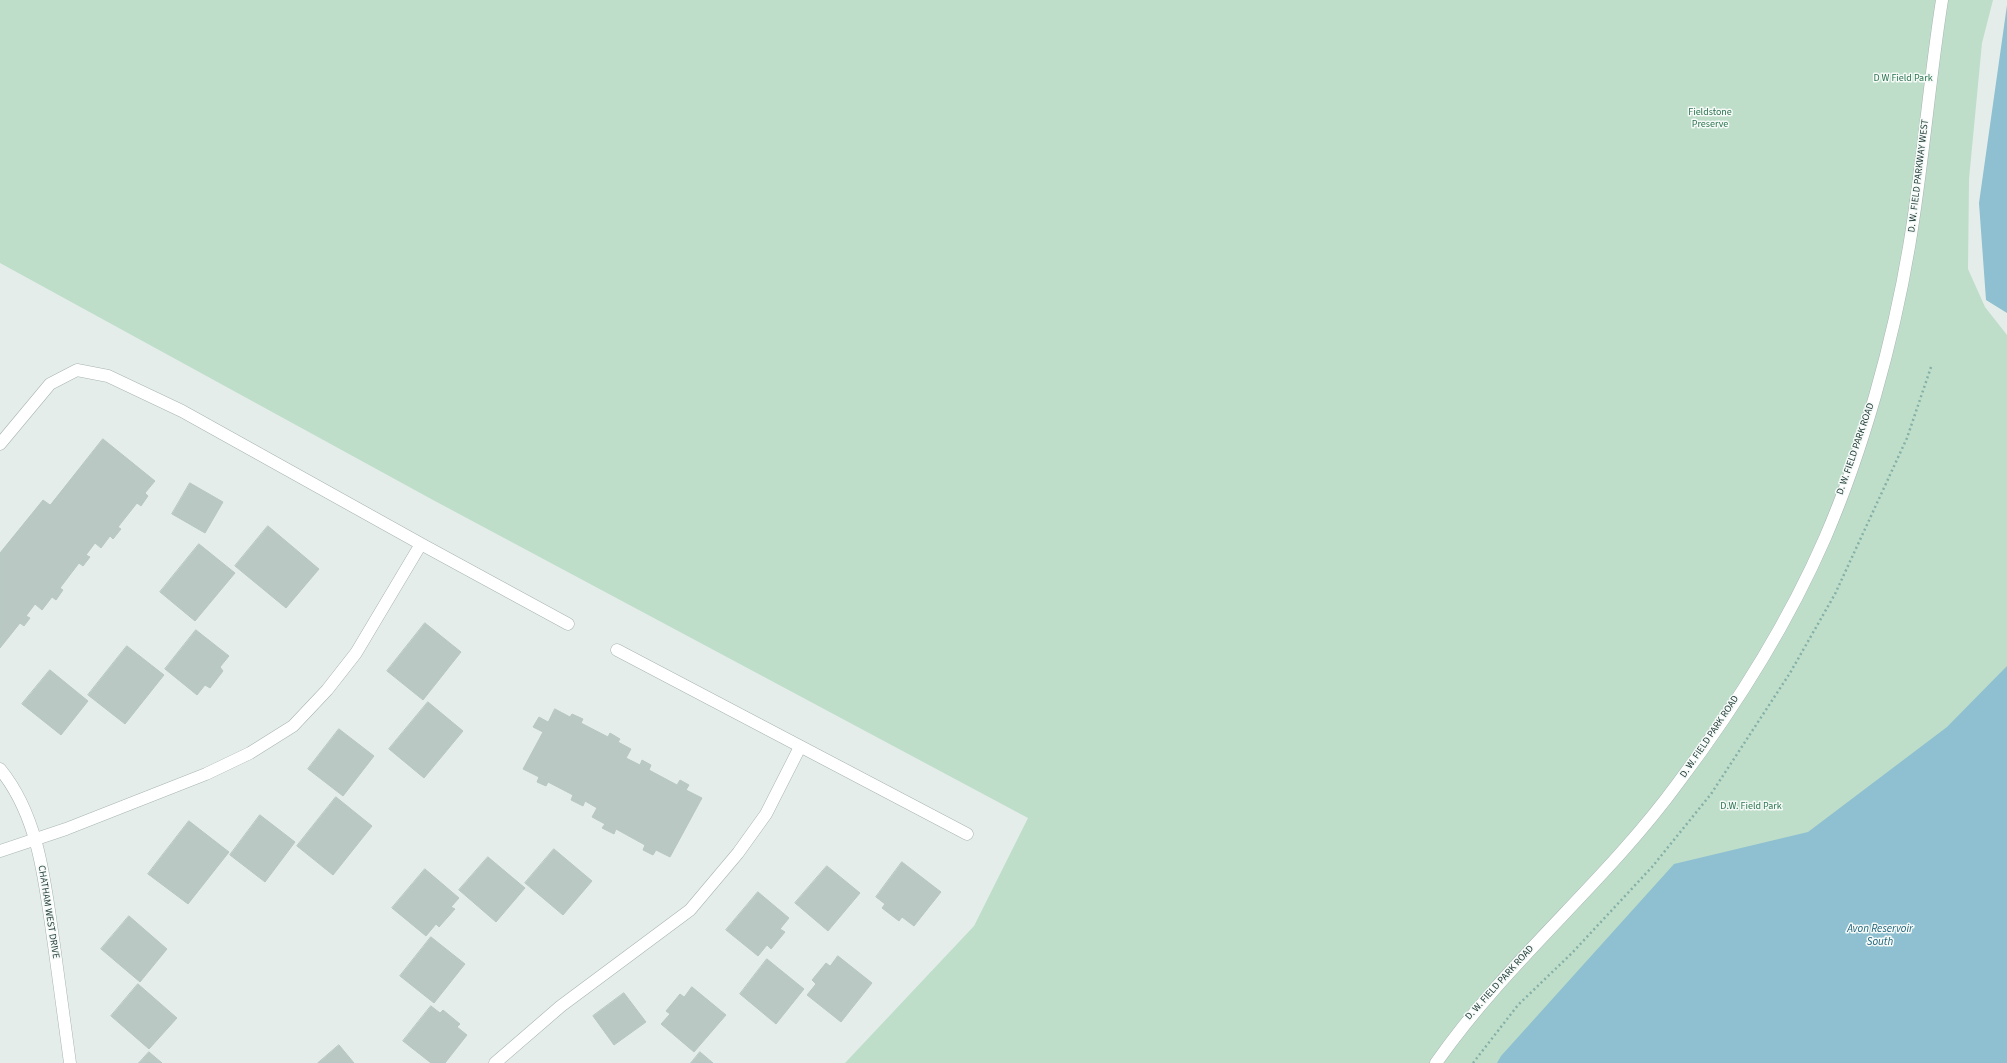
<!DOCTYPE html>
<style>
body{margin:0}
canvas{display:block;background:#e4edea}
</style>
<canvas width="2007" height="1063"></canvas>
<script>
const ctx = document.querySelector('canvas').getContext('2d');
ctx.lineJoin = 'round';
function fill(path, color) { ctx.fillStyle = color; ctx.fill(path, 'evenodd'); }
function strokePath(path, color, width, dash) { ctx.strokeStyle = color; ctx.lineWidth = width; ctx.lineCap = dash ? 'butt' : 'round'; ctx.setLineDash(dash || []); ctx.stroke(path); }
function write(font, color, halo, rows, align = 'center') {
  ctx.font = font + ' "Source Sans 3",sans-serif'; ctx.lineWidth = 3; ctx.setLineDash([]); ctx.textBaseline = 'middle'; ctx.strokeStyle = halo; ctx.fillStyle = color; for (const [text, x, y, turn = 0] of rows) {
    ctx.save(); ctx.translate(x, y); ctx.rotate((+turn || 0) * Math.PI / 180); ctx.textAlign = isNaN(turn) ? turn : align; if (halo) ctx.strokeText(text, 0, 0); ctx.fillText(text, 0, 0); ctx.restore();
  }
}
const green = new Path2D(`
 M0,0h1993l-11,43 -13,136 -1,90 17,38 22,28v728h-1162l129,-137 54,-108 -595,-318 -433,-237z`);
const water = new Path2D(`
 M2007,5v308l-21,-13 -7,-97z
 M2007,666v397h-510l4,-7 173,-192 134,-32 139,-105z`);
const building = new Path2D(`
 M103,439l52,42 -10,12 3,3 -7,10 -4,-3 -19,24 3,2 -8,10 -3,-3 -9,12 -6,-5 -9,12 4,2 -7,9 -4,-3 -19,25 3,2 -7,10 -4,-3 -10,13 -7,-6 -9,12 4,2 -6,8 -4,-3 -20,25v-95l43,-53 7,5z
 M190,483l33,19 -18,31 -33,-19z
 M268,526l51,43 -33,39 -51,-42z
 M199,544l36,29 -40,48 -35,-29z
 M425,623l36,29 -38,48 -36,-29z
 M196,630l33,26 -9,11 3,4 -13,17 -5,-3 -8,10 -32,-26z
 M127,646l37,29 -39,49 -37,-29z
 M50,670l38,31 -27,34 -39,-31z
 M428,702l35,29 -39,47 -35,-29z
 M555,709l15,8 2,-3 11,5 -2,4 27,14 2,-4 10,6 -2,3 13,7 -5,9 14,7 2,-5 9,5 -2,5 28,15 3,-5 9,5 -3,5 16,8 -32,59 -14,-7 -3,5 -10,-5 2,-5 -29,-16 -2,5 -12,-6 3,-4 -13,-7 5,-9 -12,-7 -2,5 -12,-6 2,-5 -25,-13 -2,4 -9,-4 2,-5 -16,-8 20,-37 -10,-5 6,-10 9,5z
 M339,729l35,27 -31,40 -35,-27z
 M336,797l36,29 -39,49 -36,-29z
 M260,815l35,27 -30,40 -35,-27z
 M189,821l40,31 -41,52 -40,-30z
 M554,849l38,32 -29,34 -38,-32z
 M488,857l37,31 -29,34 -37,-32z
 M902,862l39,30 -27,34 -12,-9 -3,4 -17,-13 3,-4 -9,-7z
 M827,866l33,27 -32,38 -33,-28z
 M425,869l34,29 -8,9 4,2 -16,18 -3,-3 -10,12 -34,-28z
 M758,892l31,26 -9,11 5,3 -14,17 -4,-4 -9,11 -32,-26z
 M129,916l38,33 -27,33 -39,-33z
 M431,937l34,27 -31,39 -34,-27z
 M838,956l34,27 -31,39 -34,-27 9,-11 -4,-4 14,-17 4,3z
 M767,959l37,30 -28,35 -36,-30z
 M138,984l39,34 -28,31 -38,-33z
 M692,987l34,28 -32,37 -33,-28 9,-10 -4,-3 14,-17 4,3z
 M624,993l22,29 -32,23 -21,-29z
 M431,1006l9,7 3,-3 17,14 -3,3 10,8 -22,28h-14l-28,-22z
 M339,1045l15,18h-36z
 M149,1052l13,11h-23z
 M700,1052l13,11h-22z`);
const path = new Path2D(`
 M1473,1063l45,-58 54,-52 80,-86 59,-73 79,-121 45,-79 72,-156 24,-71`);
const minor = new Path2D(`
 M0,444l50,-60 27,-14 31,6 74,35 239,133
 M617,650l350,184
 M0,769c40,49 45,116 54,176 5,39 11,79 16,118
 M0,851l66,-22 140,-55 44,-21 43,-27 34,-36 29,-37 65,-109 147,80
 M495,1063l66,-57 129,-96 48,-57 28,-39 34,-67
 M1436,1063c71,-102 169,-180 242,-280 55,-73 110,-160 147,-245 38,-88 68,-196 84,-291 14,-82 20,-165 33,-247`);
const parkNames = [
 ["D W Field Park",1903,79],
 ["Fieldstone",1710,113],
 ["Preserve",1710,125],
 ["D.W. Field Park",1751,807]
];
const streetNames = [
 ["D. W. FIELD PARKWAY WEST",1919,176,-83],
 ["D. W. FIELD PARK ROAD",1856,449,-71],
 ["D. W. FIELD PARK ROAD",1710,737,-56],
 ["CHATHAM WEST DRIVE",48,912,81],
 ["D. W. FIELD PARK ROAD",1500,983,-48]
];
const waterNames = [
 ["Avon Reservoir",1880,930],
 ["South",1880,943]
];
fill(green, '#bedec9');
fill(water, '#8ec0d1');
fill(building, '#b9c8c3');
strokePath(building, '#b7c7c2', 1);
strokePath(minor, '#a7b5b2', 13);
strokePath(path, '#85b0a7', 2.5, [2, 3]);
strokePath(minor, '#fff', 12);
write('10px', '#2e7550', '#f5faf8', parkNames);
write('10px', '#243f3a', '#f5faf8', streetNames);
write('italic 11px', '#1e627a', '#f5faf8', waterNames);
</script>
